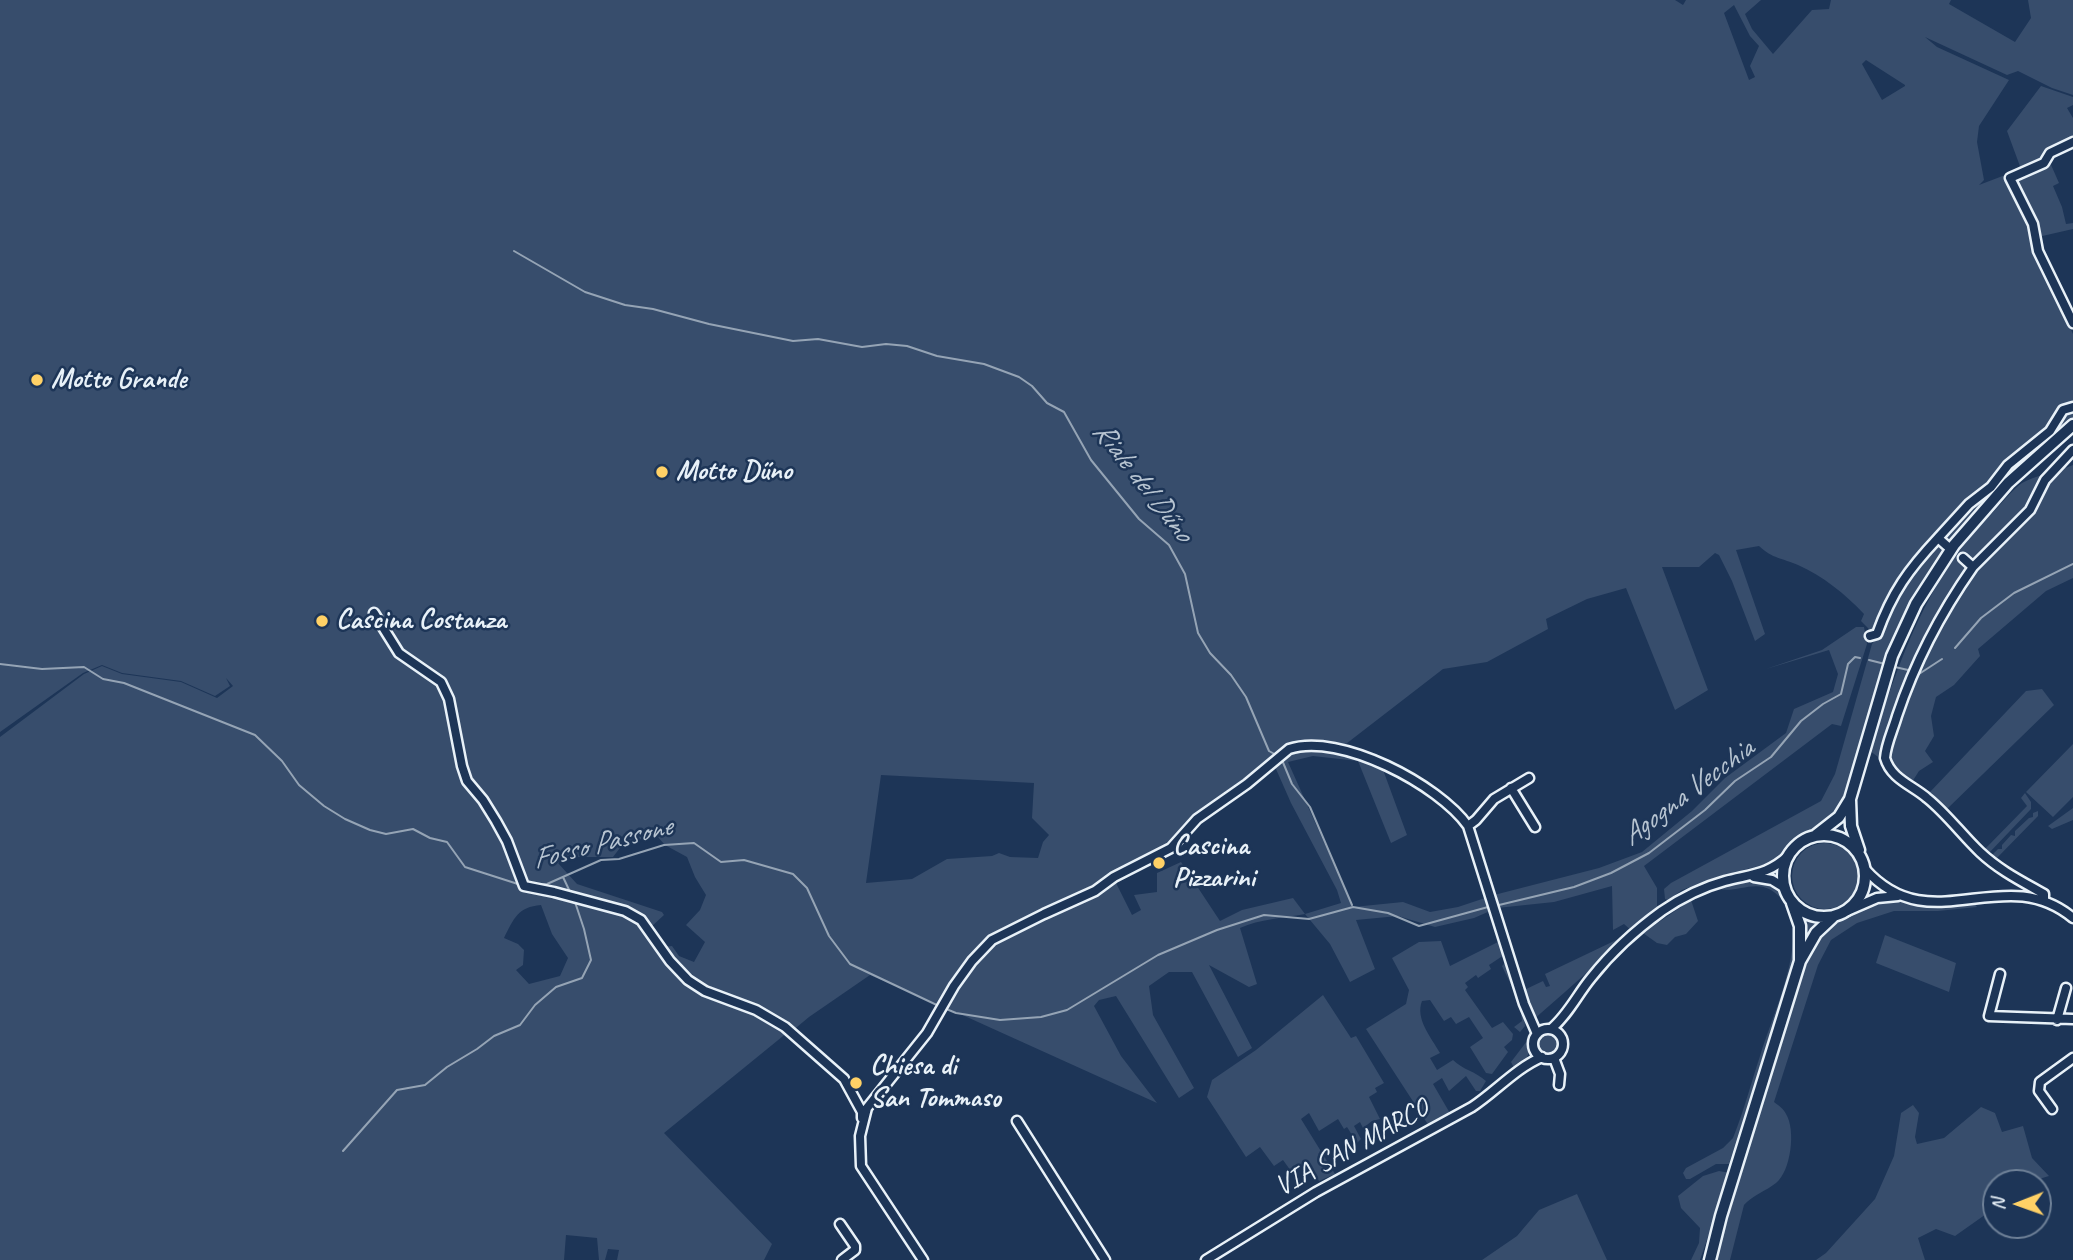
<!DOCTYPE html>
<meta charset="utf-8">
<style>
body{margin:0}
#map{position:relative;width:2073px;height:1260px;overflow:hidden;background:#1d3557;font-family:Caveat,sans-serif}
canvas{display:block}
.north{position:absolute;left:1982px;top:1169px;width:70px;height:70px;box-sizing:border-box;background:#1d3557;border:2px solid #6e8097;border-radius:50%;rotate:269deg;font-size:19px;font-weight:700;line-height:28px;text-align:center;color:#e8f1f8}
.north::after{content:'';display:block;margin:auto;width:24px;height:32px;background:#ffd166;clip-path:polygon(50% 0,100% 100%,50% 72%,0 100%)}
</style>
<div id="map">
<canvas width="2073" height="1260"></canvas>
<div class="north">N</div>
</div>
<script>
const ctx = document.querySelector('canvas').getContext('2d');
ctx.lineJoin = 'round';
function fill(path, color) { ctx.fillStyle = color; ctx.fill(path, 'evenodd'); }
function strokePath(path, color, width, dash) { ctx.strokeStyle = color; ctx.lineWidth = width; ctx.lineCap = dash ? 'butt' : 'round'; ctx.setLineDash(dash || []); ctx.stroke(path); }
function write(font, color, halo, rows, align = 'center') {
  ctx.font = font + ' Caveat,sans-serif'; ctx.lineWidth = 5; ctx.setLineDash([]); ctx.textBaseline = 'middle'; ctx.strokeStyle = halo; ctx.fillStyle = color; for (const [text, x, y, turn = 0] of rows) {
    ctx.save(); ctx.translate(x, y); ctx.rotate((+turn || 0) * Math.PI / 180); ctx.textAlign = isNaN(turn) ? turn : align; if (halo) ctx.strokeText(text, 0, 0); ctx.fillText(text, 0, 0); ctx.restore();
  }
}
const green = new Path2D(`
 M0,0h1675l8,5 3,-5h75l-16,14 7,15 21,25 39,-44 17,-1 2,-9h120l-2,4 66,38 16,-24 -3,-18h45v95l-21,-7 -34,-17 -11,4 -82,-38 12,10 72,33 -30,46 -2,16 7,38 -5,5 42,-16 -14,-38 34,-45 32,11v8l-6,3 6,10v19l-42,27 17,-6 11,25 -6,3 9,21 4,17 7,-1v6l-35,8 -7,10 42,87v67l-18,9 3,3 -3,7 -15,16 -35,25 -16,24 -23,17 -48,53 -18,23 -21,39 -4,13 -3,2 -11,-11 3,-7c-19,-20 -41,-38 -66,-49 -16,-7 -25,-6 -39,-19l-23,4 29,84 -10,7 -23,-60 -13,-26 -4,-2 -16,14h-37l46,123 -33,20 -49,-122 -39,11 -41,20 2,10 -61,33 -44,7 -101,78 25,6 16,8 -1,6 25,68 -16,8 -33,-82 -45,-5 -25,6 65,145 50,-5 27,10 28,-5 36,-12 105,-27 43,-16 50,-41 33,-33 61,-45 8,-24 39,-17 5,-18 -9,-24 -63,19 56,-19 34,-23h8l3,17 -26,82 -9,-2 -188,142 13,22v20c-40,39 -82,75 -124,112l-9,-30 19,-9 3,6 4,-1 -5,-12 88,-42 -9,-8 -11,6 -1,-44 -58,16 -57,6 -23,10 -39,9 -37,-11 -42,4 19,49 -25,13 -20,-38 -25,-30c-22,4 -45,5 -65,14l17,56 -8,3 -40,-22 43,83 -14,9 -46,-85h-23l-20,14 4,29 41,73 -15,10 -63,-102 -17,4 -5,6 27,50 36,47 -210,-95 5,-11 -6,-6 4,7 -5,9 -75,-32 -61,42 -18,15 -34,-23 -70,-29 68,31 33,21 -124,101 108,111 -8,16h-147l2,-10 -11,-1 -3,11h-6l-2,-22 -31,-3 -2,25h-564v-523l84,-63 18,-8 20,8 59,8 36,16 16,-12 -7,-8 4,8 -15,10 -34,-15 -59,-8 -20,-8 -19,8 -83,59zM1734,5l16,31 9,10 -9,20 5,11 -6,3 -25,-67zM1866,60l39,25v1l-23,14 -20,-36zM1272,760l19,43 46,87 4,13 -36,11 -12,-16 -51,12 -22,11 -39,-59 -24,11v19l-23,3 7,15 -9,5 -18,-36 57,-32 23,-28zM881,775l153,8 -2,35 17,17 -6,7 -5,16 -28,-1 -11,-4 -7,3 -45,3 -35,20 -46,4zM656,835l9,10 22,12 8,20 11,18 -6,15 -14,15 19,17 -11,20 -15,-6 -7,-10 -9,1 -12,-20 13,-12 -2,-3 -85,-28 -19,-21 14,-6h41l10,-13zM541,905l11,29 16,24 -8,18 -31,8 -13,-14 7,-5 1,-15 -6,-6 -14,-6c10,-20 14,-31 37,-33z
 M2073,411v11l-28,25 -24,17 -48,51 -23,30 -8,-8 69,-73 43,-33 13,-18z
 M2073,465v113l-27,13 -68,58 2,7 -26,29 -18,12 -5,19 3,20 -9,15 8,11 -14,9 -7,11 -42,-31c29,-90 56,-173 125,-241 9,-9 17,-20 27,-27 12,-7 37,-12 51,-18z
 M1938,542l7,6c-9,15 -20,30 -28,46 -34,66 -52,137 -74,208l-6,11 -20,17 -18,9 -24,23 -52,13 -41,15 -14,10 -3,-1 -1,-10 7,-6 150,-82 14,-27 37,-130 6,-8 25,-52z
 M2042,689l12,16 -107,104 -17,-17 96,-101z
 M2073,744v53l-20,20 -27,-25z
 M2025,793l6,9v7l-43,45 -4,-4 43,-44 -6,-8z
 M2073,808v12l-21,9 -4,-3z
 M2038,811v5l-43,44 -4,-4 7,-7h4v-4l9,-10 4,1v-5l14,-13 4,-1v-4z
 M1792 876a33 33 0 1 1 66 0a33 33 0 1 1-66 0Z
 M1749,880c9,1 19,2 27,6 23,14 22,50 18,72l-65,206h-13l-26,15h-4l-3,-6 3,-5 37,-20 10,-10c11,-27 18,-55 27,-82 12,-39 36,-89 33,-130 -2,-15 -9,-28 -22,-36 -17,-10 -35,3 -52,-1l1,-3z
 M1889,899l43,8 43,-3 2,3 -39,4h-44l-37,12 -26,17 -13,25 -44,137c4,3 10,7 12,12 10,16 5,57 -10,69 -10,8 -23,12 -32,22l-14,55h-14l59,-204 22,-68 19,-47 13,-15 29,-18z
 M1691,900l7,21 -12,13 -11,3 -8,8 -10,-2 -14,-10z
 M1804,915l19,5 -17,21v-1z
 M1885,935l71,28 -7,29 -73,-29z
 M1441,941l9,25 50,-25 4,14 -15,10 2,4 -13,9 -2,-3 -11,8 3,4 -3,3 27,38 11,-6 10,12 -1,6 -8,7 4,5 -16,22 -6,-1 -16,-26 13,-9 -14,-21 -13,7 -5,-7 -7,4 -14,-21 -8,1c-7,18 9,36 18,52l-10,5 7,12 16,-10c10,10 22,11 33,21l-6,10h-4l-10,-15 -17,15 -7,-13 -9,6 18,31 -22,11 -63,-97 40,-25 3,-14 -17,-32 27,-16z
 M1506,962l18,54 1,10 -5,6 -6,-5 8,-6c-1,-19 -12,-38 -20,-55z
 M1323,995l28,43 5,-2 28,47 -9,5 2,4 -8,5 11,22 -8,2 -9,7 -3,-6 -6,4 7,13 -4,4 -10,-16 -3,2 -6,-10 -19,12 -10,-18 -8,6 34,55 -16,7 -9,-17 -13,5 2,7 -3,2 -13,-18 -9,6 -14,-19 -14,10 -39,-60 5,-17 44,-30z
 M1537 1043a11 11 0 1 1 22 0a11 11 0 1 1-22 0Z
 M1530,1037c1,15 -2,25 -16,31l-3,-6z
 M1913,1105l6,8 -4,24 2,7 27,-6 37,-31 14,6 7,19 21,-6 9,32 17,18 -23,7h-30v21l-7,8 -34,24 -19,-7 -18,9 7,22h-109l10,-7 49,-54 19,-43 7,-43z
 M1719,1171l11,2 -30,87h-9l8,-17 1,-15 -19,-20 -3,-12 25,-20z
 M1577,1194l30,66h-125l35,-24 22,-26z`);
const stream = new Path2D(`
 M514,251l71,41 40,13 28,4 56,15 84,17 25,-2 44,8 24,-3 21,2 30,10 47,8 35,13 13,9 15,17 17,9 27,48 48,59 30,26 16,29 13,59 12,20 21,22 15,22 23,54 9,5
 M1955,648l26,-30 33,-25 59,-29
 M1869,660l16,4
 M0,664l42,5 42,-2 19,12 21,4 131,52 27,26 17,24 25,21 21,13 25,11 16,4 27,-5 17,9 17,4 18,25 56,18
 M1895,667l13,3
 M1919,674l23,-15
 M1282,760l10,24 18,23 42,98
 M563,877l8,17
 M537,885l10,-1 54,-24 18,-1 45,-14 30,-2 27,19 23,-2 49,14 14,14 22,48 21,28 89,42
 M1499,905l75,-18 37,-14 38,-20 56,-43 30,-29 36,-24 30,-36 22,-17 18,-10 7,-30 7,-7 5,1
 M944,1008l12,5 44,7 41,-3 26,-7 91,-55 59,-25 47,-15 45,4 44,-12 35,6 31,13 69,-19
 M343,1151l54,-61 28,-5 22,-18 30,-18 17,-13 26,-11 15,-20 21,-18 26,-9 9,-18 -7,-31 -9,-27`);
const minor = new Path2D(`
 M2073,142l-23,11 -6,10 -34,15 23,46 5,27 35,72
 M1938,538l31,-34 22,-17 17,-22 42,-34 13,-21 10,-3
 M1963,558l10,9c-33,47 -58,95 -76,149 -4,14 -11,28 -12,42 6,21 27,27 42,40 20,16 35,37 53,54 19,18 41,29 64,42v6
 M1973,567l57,-57 15,-30 28,-30
 M374,613l25,40 42,29 8,17 13,67 5,15 16,19 13,21 11,20 17,45 30,6 71,19 16,9 29,41 18,19 17,11 51,19 29,17 59,52 18,33v6
 M1870,636l7,-2c15,-42 32,-65 61,-96l9,8
 M1511,788l24,39
 M1468,826l8,-6 18,-21 35,-21
 M1865,869c66,74 138,-9 208,49
 M1754,877l18,3 13,8
 M1847,911l30,-13 21,-2
 M2000,974l-11,42 84,3
 M2057,1020l9,-32
 M1533 1044a15 15 0 1 1 30 0a15 15 0 1 1-30 0Z
 M1551,1029c17,-14 26,-34 40,-51 19,-24 46,-49 71,-67 19,-13 41,-24 63,-30 26,-7 43,-6 64,-26
 M1554,1058l6,16 -1,11
 M2052,1109l-13,-18 1,-9 33,-24
 M1017,1121l88,139
 M840,1224l15,22v4l-13,10
 M923,1260l-62,-94 -1,-30 7,-28 60,-75 27,-47 18,-25 20,-21 52,-26 51,-23 19,-14 57,-29 26,-29 50,-35 42,-35c51,-17 150,36 179,77l56,178 13,30
 M1206,1260l110,-68 156,-85c23,-15 44,-39 70,-50`);
const major = new Path2D(`
 M1850,800l1,26 8,24
 M1783 876a41 41 0 1 1 82 0a41 41 0 1 1-82 0Z
 M1816,835l23,-18 11,-18 42,-143 24,-52 38,-59 54,-62 65,-58
 M1792,903l8,23v34
 M1710,1260l11,-44 79,-255 16,-28 17,-16`);
const markers = [
 [37,380,7,"#ffd166"],
 [662,472,7,"#ffd166"],
 [322,621,7,"#ffd166"],
 [1159,863,7,"#ffd166"],
 [856,1083,7,"#ffd166"]
];
const poiNames = [
 ["Motto Grande",51,380],
 ["Motto Dűno",676,472],
 ["Cascina Costanza",336,621],
 ["Cascina",1173,847],
 ["Pizzarini",1173,879],
 ["Chiesa di",870,1067],
 ["San Tommaso",870,1099]
];
const streetNames = [
 ["VIA SAN MARCO",1352,1148,-29]
];
const waterNames = [
 ["Riale del Dűno",1142,482,52],
 ["Agogna Vecchia",1688,793,-37],
 ["Fosso Passone",602,844,-14]
];
fill(green, '#374d6c');
strokePath(stream, '#95a4b5', 2);
strokePath(minor, '#e8f1f8', 13);
strokePath(major, '#e8f1f8', 15);
strokePath(minor, '#1d3557', 8);
strokePath(major, '#1d3557', 10);
for (const [x, y, r, color] of markers) { const dot = new Path2D(); dot.arc(x, y, r, 0, 2 * Math.PI); ctx.fillStyle = color; ctx.fill(dot); strokePath(dot, '#1d3557', 2.5); }
write('bold 28px', '#e8f1f8', '#1d3557', poiNames, 'left');
write('28px', '#e8f1f8', '#1d3557', streetNames);
write('italic 30px', '#b7c4d1', '#1d3557', waterNames);
</script>
